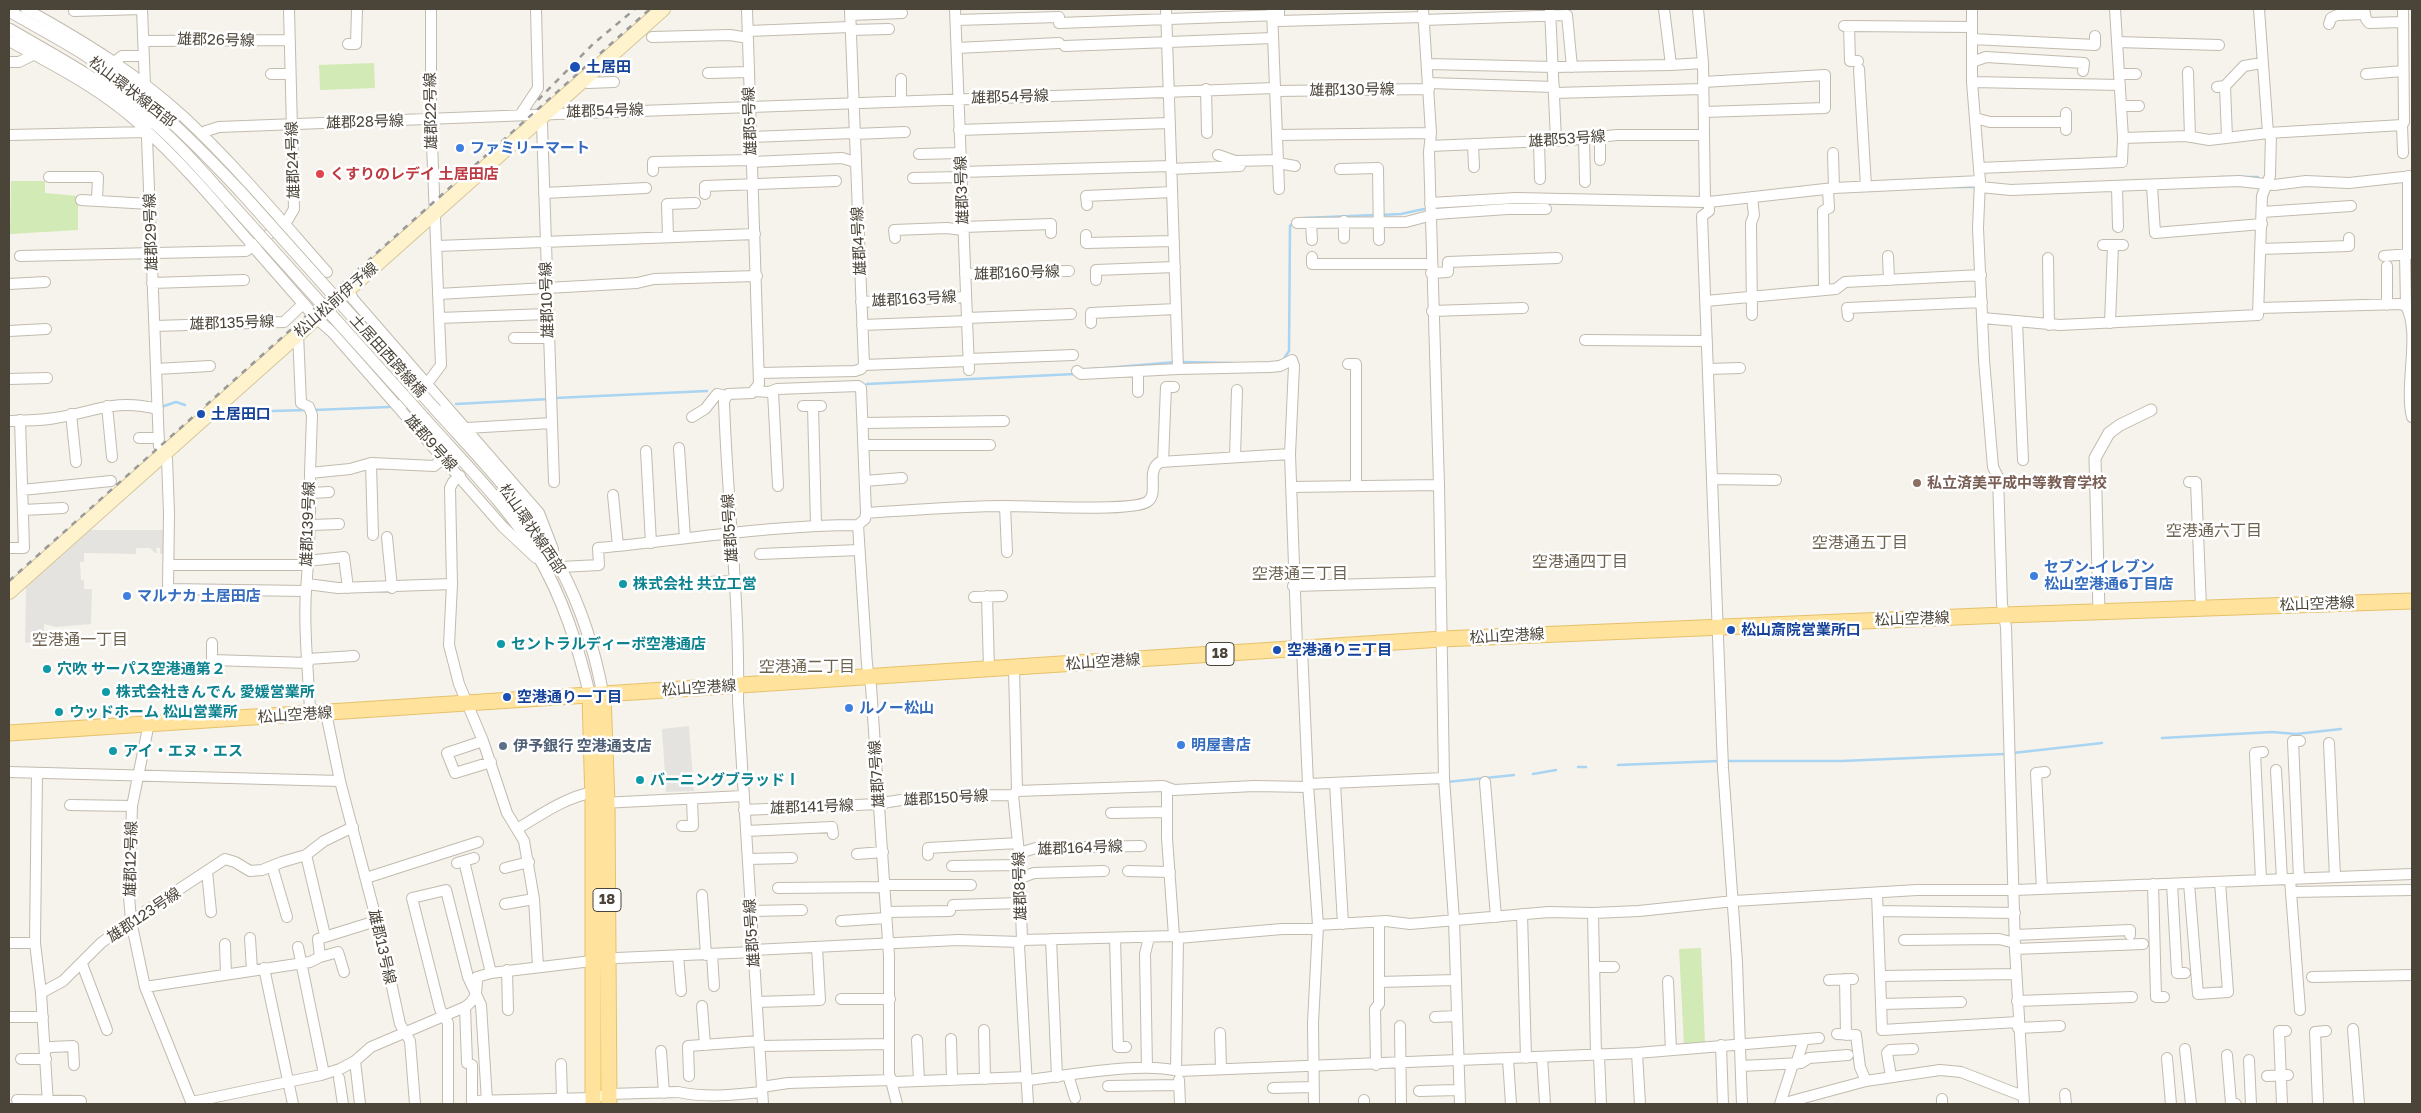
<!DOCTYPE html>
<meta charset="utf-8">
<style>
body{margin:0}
#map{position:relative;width:2421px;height:1113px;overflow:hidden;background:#f6f3ec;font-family:"Golos Text",sans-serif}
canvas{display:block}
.frame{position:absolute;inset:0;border:10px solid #4b4439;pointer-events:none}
</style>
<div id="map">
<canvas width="2421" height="1113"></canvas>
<div class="frame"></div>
</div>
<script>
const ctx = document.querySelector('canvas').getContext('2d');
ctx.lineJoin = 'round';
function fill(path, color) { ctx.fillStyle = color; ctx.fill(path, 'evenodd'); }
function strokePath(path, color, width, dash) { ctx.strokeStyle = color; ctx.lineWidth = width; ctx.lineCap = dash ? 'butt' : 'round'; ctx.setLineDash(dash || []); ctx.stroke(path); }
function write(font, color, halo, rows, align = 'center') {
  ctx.font = font + ' "Golos Text","Noto Sans JP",sans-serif'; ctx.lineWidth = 5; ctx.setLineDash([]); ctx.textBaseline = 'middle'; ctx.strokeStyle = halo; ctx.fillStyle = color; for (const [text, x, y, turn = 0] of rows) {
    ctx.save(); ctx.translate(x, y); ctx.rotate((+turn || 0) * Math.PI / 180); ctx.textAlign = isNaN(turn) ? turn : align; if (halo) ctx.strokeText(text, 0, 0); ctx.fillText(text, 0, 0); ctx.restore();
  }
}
const green = new Path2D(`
 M374,63l1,25 -55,2 -1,-25z
 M11,181h34v12l33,3v34l-68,4z
 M1701,948l4,95 -21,2 -5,-96z`);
const parking = new Path2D(`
 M86,530h79l-1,24h-4v-6h-4l1,5h-2l-5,-5h-14v6l-52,-1v9h-4l1,18h3v9h8l-1,35 -35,3 -12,-3v17l-19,2 1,-58z
 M689,726l5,65 -28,1 -4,-63z`);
const stream = new Path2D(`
 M2219,177h39
 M1953,187h21
 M1437,209l83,-6
 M1380,215l21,-1 23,-5
 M1303,218l72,-3
 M1181,362l52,1
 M1276,362l7,-2 6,-9 1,-125 4,-4
 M1082,370l94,-8
 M867,384l208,-10
 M555,398l152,-7
 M456,404l93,-5
 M161,407l15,-5 9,3
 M314,410l75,-3
 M240,412l66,-2
 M2162,738l110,-6 24,2 45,-5
 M2013,753l89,-10
 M1725,761h117l163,-7
 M1618,765l101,-4
 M1578,767h8
 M1533,774l23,-4
 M1447,782l67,-7`);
const minor = new Path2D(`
 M26,9c56,31 112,65 159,109 51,48 96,102 142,154
 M142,9l17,437 8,13 2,54 -1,76 138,2
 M747,9l12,375 -7,9 -24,1 -4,7c3,99 16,200 14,300l25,403
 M955,9l14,361
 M1166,9l12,360
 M1272,9l3,79
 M1423,9l8,124 -2,19 10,333 5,293 10,142 6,184
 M1550,9l6,131
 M1664,9l7,56 32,-2
 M1698,9l5,54 2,139h4v9l-7,5 21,552 14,194 5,142
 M1972,9v73l8,99 -2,47 6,132 9,107 5,10 4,127 4,23 9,322 9,155
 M2115,9l8,129 63,-2 23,4 59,-7 134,-8 2,-3 -1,-113
 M2259,9l9,124
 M2364,9l2,10 3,4 33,-1
 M74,11l68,-2
 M850,15l52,-2
 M1279,15v6l145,-4
 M956,20l103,-3
 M1424,20l143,-5 5,52
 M1059,23l220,-8v-6
 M2329,24l2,-6 6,-3 28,-1
 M1844,26l128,1
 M1849,26l1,35h8
 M851,30l38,-1
 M748,31l102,-4
 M652,37l78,-2 18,3
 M1972,39l123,6v-9
 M9,41c44,24 90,47 128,81 43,38 80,82 117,125
 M144,41l145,-1
 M2117,42l102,3
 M348,44h8l1,-35
 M1065,46l208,-8
 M957,48l102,-5
 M9,62h10l14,-7
 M114,62l8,-6h18
 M1972,62l14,-5 98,6 -1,8
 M1428,64l125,3 118,-2
 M1859,69l7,117
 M2188,72l2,65
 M708,73l41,-1
 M271,74h19
 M2119,74h17
 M2366,74l37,-3
 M901,79v22
 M583,80l5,3 26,-1
 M1703,82l122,-7v33l-121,4
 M1972,82l148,3
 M1429,83l125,4
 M2225,86l19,-20 18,-3
 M2217,87l8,-1 2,52
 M1206,89l1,44
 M1276,91l153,-2
 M1554,93l149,-4
 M2121,106h18
 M2066,113v17
 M520,115l18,-27 -2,-79
 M530,115l745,-27 2,47 154,-2
 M1975,118l15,4h76
 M2402,125l1,28
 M959,130l211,-7
 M854,134l51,-2
 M9,135l138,-3
 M202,135l4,-4 13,-4 311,-12 9,4 3,5 12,358
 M1277,135l2,54
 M751,137l103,-4
 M1600,137v23
 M1584,138l1,44
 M1539,141l1,38
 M1473,144l1,23
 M1430,146l140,-6 47,-5h87
 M1833,153l1,35
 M919,154l41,-1
 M1218,155l17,6 43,-1
 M752,162l90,-4 13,4
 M1278,163l17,3
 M1979,168l143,-6 1,-24
 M1171,169l69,-3
 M1340,169l38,-1 1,72
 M653,171v-9l99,-2
 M961,172l210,-6
 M49,177h49l-1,24
 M913,178l48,-1
 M2152,186l3,47 107,-9
 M1980,187l31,3 228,-9 35,4 32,-4 43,2 63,-7
 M2117,187l1,40
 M544,193l102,-5
 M705,194v-8l131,-5
 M1752,197l2,18 -3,8 1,92
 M81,200l69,4
 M1709,202l125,-14 146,-7
 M1430,203l86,-5 189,4
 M1087,205l-1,-9 86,-4
 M2262,212l89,-6
 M1344,221v17
 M1297,223l109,-1 30,-8 71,-5h39
 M1311,223l1,17
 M963,227l88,-3v9
 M1086,235v8l88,-2
 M668,237l-1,-33 28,-1
 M895,238l-1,-8 53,-2 16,2
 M2103,245h20
 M437,246l318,-12
 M2261,249l88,-3v-8
 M2405,254l1,52
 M2408,254v-78
 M20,256l226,-5 41,-30 7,-12 -5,-200
 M1888,256l1,24
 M2384,256l27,-2
 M1312,257v7h119
 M2048,258l1,67
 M2387,266v39
 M1431,273l17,-1v-10l109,-4
 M965,274l104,-3
 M1096,280v-10l79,-3
 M152,283l92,-3
 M9,284l36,-2
 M1824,290l-1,-79 6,-3 -1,-19
 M349,291l4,8 186,214 14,36
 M438,294l199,-11 17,-4 103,-3
 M1706,301l130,-12 9,-7 136,-7
 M861,302l105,-5
 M2260,308l140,-4 6,2c15,27 -2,79 6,111
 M1432,311l91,-3
 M1848,316l-1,-8 135,-6
 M316,318l17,15 170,194 33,31
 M439,318l108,-4
 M967,318l104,-4
 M1983,318l77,7 198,-10 4,-119 8,-20 1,-43
 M2017,322l6,138
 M1091,323v-10l85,-4
 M2110,323l3,-78
 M862,325l105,-4
 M155,326l129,-4 19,-18
 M9,331l37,-2
 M298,333l3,70 8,4 3,8 -2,58
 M514,338h34
 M1585,340l122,1
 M968,359l105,-4
 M1348,364h8v122
 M864,365l104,-4
 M156,369l54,-3
 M1708,369l32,-1
 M1077,371l4,3 97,-5 92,-2 10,-1 12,-6 2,6 -4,88
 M1138,371v21
 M759,373l96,-2 6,-2 3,-4 -14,-356
 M9,379l38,-1
 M755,391l14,1 8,-3 81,-3 3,2 5,125 -1,6 -7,6c2,36 5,72 7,108 2,22 0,31 6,53l18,270v117l8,31
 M773,392l5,94
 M107,406l5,51
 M803,406h18
 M813,406l3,119
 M399,407l27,-22 15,-20 -10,-246v-110
 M71,414l5,48
 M692,417l13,-8 12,-15 9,2
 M9,421c15,-1 31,0 46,-3 41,-6 58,-20 103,-9
 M863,423l141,-2
 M467,428l85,-5
 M139,438h20
 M864,445h126
 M679,448l6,90
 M646,451l5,92
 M1235,457l2,-67
 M1163,462l3,-75h8
 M371,463l2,72
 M460,476l-7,6 -3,6 2,96 -3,61 10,39 24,57 24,72 17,28 10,58 4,67
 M1713,479l63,1
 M865,481l37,-3
 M2189,482h7l5,126
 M1291,487l148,-2
 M22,490l89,-9
 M311,493l18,-1
 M613,495l5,51
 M1005,506l2,46
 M23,510l40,-2
 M866,513c47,-3 94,-7 141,-7 24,0 123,6 140,-4 13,-8 -2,-31 13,-40l130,-8 7,194
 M311,525l28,-1
 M387,537l5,51
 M9,548h15l-4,-128
 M760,554l99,-4
 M307,561l37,-4 4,31
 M168,565h139
 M561,567l38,-2 -1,-17c87,-8 173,-23 260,-23
 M707,582l27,-1
 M307,584l31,4 114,-4
 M1293,586l148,-4
 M987,596l2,74
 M974,597l28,-1
 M212,643v17l96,3
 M1302,648l6,136 10,141 -5,98 1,81
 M308,659l46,-3
 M1014,668l3,123 -4,4 6,58 3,87 -3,5 9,159
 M326,713l14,68 43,164 17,79 10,17 5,63
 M310,714c-1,-41 -7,-82 -4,-123 3,-39 5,-78 4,-118l40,-4 21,-6 63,3 10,-8
 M149,723l-17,83 -3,90 2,25 14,66 47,117
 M483,741l-36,12 8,20 36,-11
 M2329,743l6,134
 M2276,770l6,109
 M9,772l331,9
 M37,773l-2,170 6,50
 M1485,782l11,135
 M1335,783l8,141
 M1308,784l136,-6
 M1167,788v50l7,98
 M1017,791l146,-5 11,4 80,-4 54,1
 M602,803l141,-7
 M70,805l62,1
 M744,810l135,-6c44,-10 89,-8 134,-9
 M1111,813l55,-1
 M682,826h11l-1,-27
 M517,829c25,-15 47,-31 76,-37
 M746,831l86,-4 1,7
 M1019,853l17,-5 105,-2
 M857,854l26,-2
 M306,855l18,76
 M928,855v-7l90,-5
 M748,859l44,-1
 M464,861l27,112
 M457,863l17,-5
 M272,866l15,51
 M952,866l67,-1
 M505,868l24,-6
 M207,871l4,41
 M1128,871l42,1
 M366,878l112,-36
 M1020,878l14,-5 70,-2
 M2299,878l-6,-137h7
 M2290,879l10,131
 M2261,880l-6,-127 8,-1
 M2189,883l9,111 30,-2 -8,-110
 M2153,884l3,113h8
 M2172,884l5,89h8
 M885,885h86
 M778,888l107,-1
 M2042,889l-6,-116 9,-1
 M2291,892l121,-2
 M1877,893l5,137 136,-8
 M702,895l4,60
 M505,904l29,-5
 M953,905l68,-2
 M751,911l51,-1
 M1878,911l137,2
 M886,912l64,-1
 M1593,913l3,142
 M1522,914l4,144
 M841,921l45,-3
 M1318,925l68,-4 24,3 139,-12 44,1 46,-2 95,-10 183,-11h98l397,-16
 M2015,935l115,-5v5
 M250,938l2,32
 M1115,938l3,109h8
 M1051,939l6,138
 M1022,940l152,-4 4,2 104,-9h34
 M1904,940l95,-1 16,4
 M9,943h26
 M225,944l1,30
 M298,947l26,127
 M2015,949l128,-5
 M753,950l205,-10 62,2
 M712,954l2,32
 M678,955l3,36
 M320,957l18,-5 6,20
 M82,964l25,66
 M1594,967h20
 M264,968l29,136
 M507,970l1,40
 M1881,976l135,-2
 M2312,977l100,-2
 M1845,979l1,56
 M1829,980l24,-1
 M1668,981l3,69
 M1379,982l77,-2
 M145,987l165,-25 10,-5 -2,-18 58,-18
 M841,999h49
 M2017,1001l115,-4
 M757,1002l63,-2 -3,-53
 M1882,1004l79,-2
 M702,1006l3,39
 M465,1007l2,56
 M9,1017h34
 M1435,1017l22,-1
 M1400,1026l1,78
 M2018,1028l42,-2
 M2353,1029l6,75
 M984,1030l1,49
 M1220,1033l1,36
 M1837,1034l19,1 4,32 6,14
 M951,1039l1,41
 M917,1040l2,41
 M1721,1045l2,59
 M760,1046l128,-2
 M45,1049l6,-2 22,-1 1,19
 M2185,1049l6,55
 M661,1051l3,42
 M1637,1053l3,51
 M1599,1055l2,49
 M2227,1055l4,48 5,1
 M1542,1057l3,47
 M2167,1058l4,46
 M21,1059h25
 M1508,1059l3,45
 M2249,1060l2,44
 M355,1061l5,43
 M561,1064l1,34
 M1796,1064l8,-25
 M472,1065v39
 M1376,1065l-1,-56 4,-5v-82
 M1741,1066l60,-3 8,-5 39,-3
 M1147,1068l-2,-114 4,-17
 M1176,1070l2,-132
 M1068,1075l7,23
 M689,1076l-1,-30 71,-5
 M1891,1076l-4,-23 3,-3 23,-1
 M2267,1076l21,-1
 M339,1078l4,26
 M1027,1080c40,-4 114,-19 151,-9l459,-18 182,-15
 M1179,1080l1,24
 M893,1082l134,-5
 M1108,1086l71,-1
 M762,1087l26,-4 104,-3
 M1273,1088l40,-1
 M1419,1091l40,-1
 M2065,1094l1,10
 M1942,1099v5
 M17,1100l64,1
 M1364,1100v4
 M472,1101l121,-3 16,-4 69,-2c28,6 56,3 84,0
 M192,1102l129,-27 19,-6 15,-8 16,-14 94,-40c12,-8 12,-16 12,-30l14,-4 126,-15 136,-6
 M48,1104l-7,-111 22,-12 38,-38 30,-22 94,-62 10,3 15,9 12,-1 20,-8 24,-7 18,-14 29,-14
 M448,1104v-81l-8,-14 -28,-111 34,-8 22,87 13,28 6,96
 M1780,1104l13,-40
 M1781,1104l85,-23 74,-11 21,2 62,24
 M2282,1104l-3,-73h7
 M2318,1104l-3,-72 11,-1`);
const tertiary = new Path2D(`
 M9,11c24,14 49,27 73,42 60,37 110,87 158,138
 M9,29c45,26 91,51 132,83 33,26 60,58 88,89
 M254,247l62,71
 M436,410c44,49 94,99 125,159 21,40 34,82 42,126
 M425,419c38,43 82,86 112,135 26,44 41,92 53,142
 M2099,612l-4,-154 14,-25 11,-8 31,-15`);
const secondary = new Path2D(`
 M9,592l654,-583`);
const primary = new Path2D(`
 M603,695l4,108 2,301
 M590,696l3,107v301
 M9,733l1433,-94 562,-24 408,-14`);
const rail = new Path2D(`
 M538,100l55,-56 42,-35
 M9,581l641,-572`);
const tertiaryBridge = new Path2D(`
 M240,191l196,219
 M229,201l196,218`);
const markers = [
 [575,67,6,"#1a4fb4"],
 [460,148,5,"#3f7fe0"],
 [320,174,5,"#e0444e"],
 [201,414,5,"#1a4fb4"],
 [1917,483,5,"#8d6e63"],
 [2034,576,5,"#3f7fe0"],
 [623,584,5,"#0f9aa8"],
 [127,596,5,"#3f7fe0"],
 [1731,630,5,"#1a4fb4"],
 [501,644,5,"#0f9aa8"],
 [1277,650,5,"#1a4fb4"],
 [47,669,5,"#0f9aa8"],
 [106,692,5,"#0f9aa8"],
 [507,697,5,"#1a4fb4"],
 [849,708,5,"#3f7fe0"],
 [59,712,5,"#0f9aa8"],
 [1181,745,5,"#3f7fe0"],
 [503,746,5,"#5c6f8a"],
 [113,751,5,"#0f9aa8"],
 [640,780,5,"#0f9aa8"]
];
const shields = [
 [1220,654,28],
 [607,900,28]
];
const shieldNames = [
 ["18",1220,654],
 ["18",607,900]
];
const streetNames = [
 ["雄郡26号線",216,40,1],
 ["雄郡130号線",1352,90,-1],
 ["松山環状線西部",132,92,38],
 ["雄郡54号線",1010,97,-2],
 ["雄郡22号線",431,111,-91],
 ["雄郡54号線",605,111,-2],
 ["雄郡5号線",750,121,-92],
 ["雄郡28号線",365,122,-2],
 ["雄郡53号線",1567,139,-4],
 ["雄郡24号線",293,160,-92],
 ["雄郡3号線",962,190,-92],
 ["雄郡29号線",151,232,-92],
 ["雄郡4号線",859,241,-93],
 ["雄郡160号線",1017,273,-2],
 ["雄郡163号線",914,299,-3],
 ["松山松前伊予線",336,300,-41],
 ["雄郡10号線",547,300,-92],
 ["雄郡135号線",232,323,-2],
 ["土居田西跨線橋",388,356,48],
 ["雄郡9号線",431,443,48],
 ["雄郡139号線",308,524,-88],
 ["雄郡5号線",730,528,-94],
 ["松山環状線西部",532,529,56],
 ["松山空港線",2317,604,-2],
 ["松山空港線",1912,619,-2],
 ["松山空港線",1507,636,-3],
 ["松山空港線",1103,662,-4],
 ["松山空港線",699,688,-4],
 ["松山空港線",295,715,-4],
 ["雄郡7号線",877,774,-94],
 ["雄郡150号線",946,798,-3],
 ["雄郡141号線",812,807,-2],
 ["雄郡164号線",1080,848,-2],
 ["雄郡12号線",131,859,-89],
 ["雄郡8号線",1020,886,-92],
 ["雄郡123号線",144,915,-34],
 ["雄郡5号線",752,933,-94],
 ["雄郡13号線",382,947,77]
];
const transitNames = [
 ["土居田",586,67],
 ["土居田口",211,414],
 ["松山斎院営業所口",1741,630],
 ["空港通り三丁目",1287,650],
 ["空港通り一丁目",517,697]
];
const shopNames = [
 ["ファミリーマート",470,148],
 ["セブン-イレブン",2044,567],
 ["松山空港通6丁目店",2044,584],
 ["マルナカ 土居田店",137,596],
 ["ルノー松山",859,708],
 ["明屋書店",1191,745]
];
const healthNames = [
 ["くすりのレデイ 土居田店",330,174]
];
const educationNames = [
 ["私立済美平成中等教育学校",1927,483]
];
const cultureNames = [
 ["株式会社 共立工営",633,584],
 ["セントラルディーボ空港通店",511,644],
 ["穴吹 サーパス空港通第２",57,669],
 ["株式会社きんでん 愛媛営業所",116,692],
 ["ウッドホーム 松山営業所",69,712],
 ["アイ・エヌ・エス",123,751],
 ["バーニングブラッドⅠ",650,780]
];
const serviceNames = [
 ["伊予銀行 空港通支店",513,746]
];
const neighbourhoodNames = [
 ["空港通六丁目",2214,531],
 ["空港通五丁目",1860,543],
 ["空港通四丁目",1580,562],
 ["空港通三丁目",1300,574],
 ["空港通一丁目",80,640],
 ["空港通二丁目",807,667]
];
fill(green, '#d2eab5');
fill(parking, '#e5e3e0');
strokePath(stream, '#a9d4f2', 2.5);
strokePath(minor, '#c2bbae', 12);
strokePath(tertiary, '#c2bbae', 13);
strokePath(secondary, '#d6c79b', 16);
strokePath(primary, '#e6c16a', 17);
strokePath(minor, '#fff', 10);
strokePath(tertiary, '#fff', 11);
strokePath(secondary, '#fff3cd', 14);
strokePath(primary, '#ffe39c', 15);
strokePath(rail, '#9a9a9a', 2.5, [6, 6]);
strokePath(tertiaryBridge, '#c2bbae', 13, []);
strokePath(tertiaryBridge, '#fff', 11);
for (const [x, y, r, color] of markers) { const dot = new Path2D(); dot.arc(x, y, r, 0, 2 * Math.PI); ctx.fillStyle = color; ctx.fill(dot); strokePath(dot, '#fff', 2); }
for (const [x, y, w] of shields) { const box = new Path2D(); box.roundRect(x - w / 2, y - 11.5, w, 23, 4); ctx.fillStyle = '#fff'; ctx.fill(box); strokePath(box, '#4b4439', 1); }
write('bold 14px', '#4b4439', null, shieldNames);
write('15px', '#4b4439', '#fff', streetNames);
write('bold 15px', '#164399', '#fff', transitNames, 'left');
write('bold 15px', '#366cbe', '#fff', shopNames, 'left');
write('bold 15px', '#be3a42', '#fff', healthNames, 'left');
write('bold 15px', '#785e54', '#fff', educationNames, 'left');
write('bold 15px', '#0d838f', '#fff', cultureNames, 'left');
write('bold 15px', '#4e5e75', '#fff', serviceNames, 'left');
write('16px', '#6e6250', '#fff', neighbourhoodNames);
</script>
